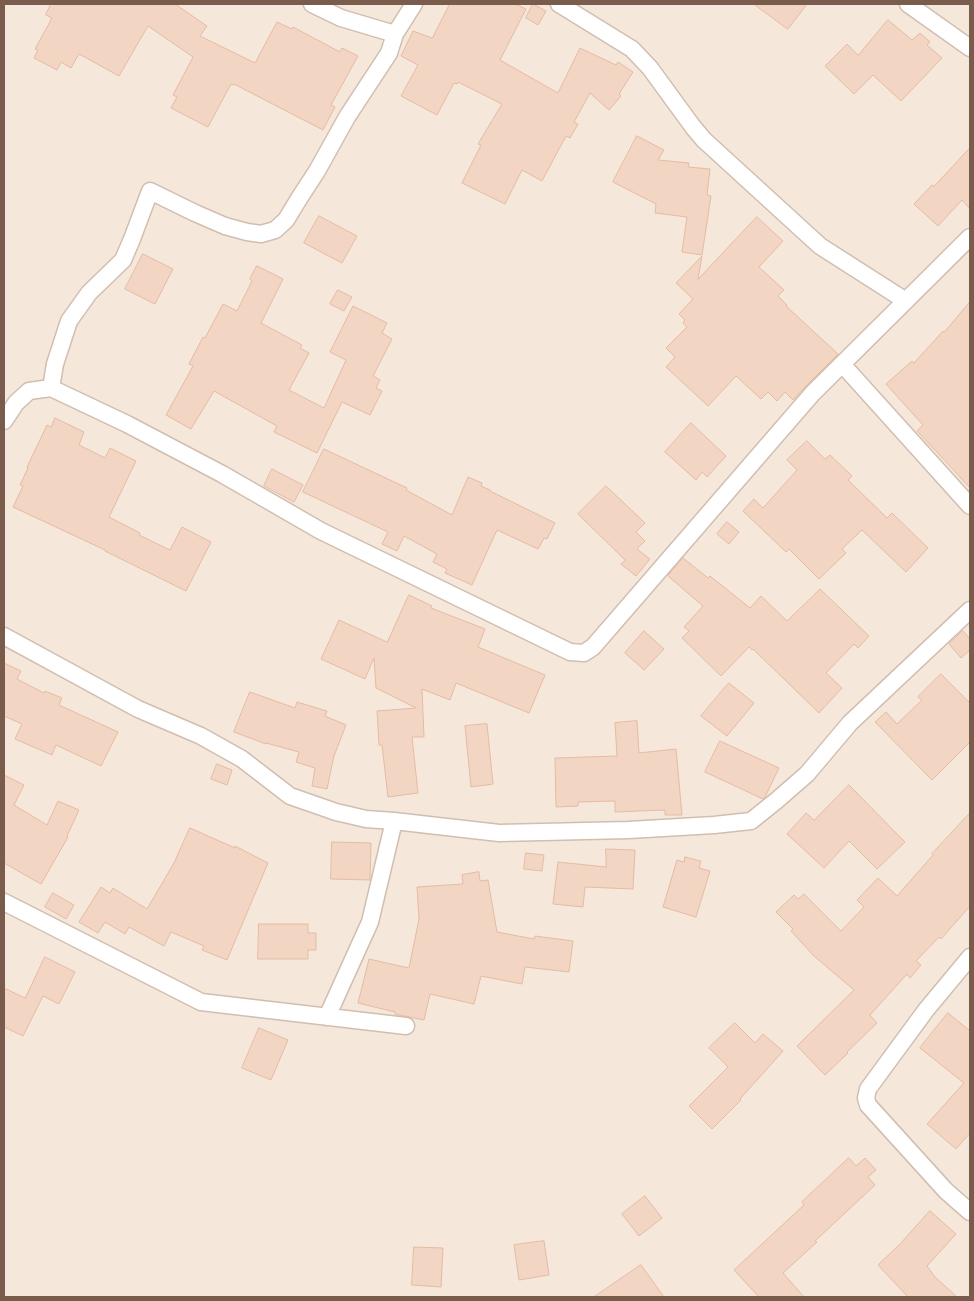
<!DOCTYPE html>
<style>
body{margin:0}
#map{position:relative;width:974px;height:1301px;overflow:hidden;background:#fdf6ec;font-family:Poppins,sans-serif}
canvas{display:block}
.frame{position:absolute;inset:0;border:5px solid #7a5c4d;pointer-events:none}
</style>
<div id="map">
<canvas width="974" height="1301"></canvas>
<div class="frame"></div>
</div>
<script>
const ctx = document.querySelector('canvas').getContext('2d');
ctx.lineJoin = 'round';
function fill(path, color) { ctx.fillStyle = color; ctx.fill(path, 'evenodd'); }
function strokePath(path, color, width, dash) { ctx.strokeStyle = color; ctx.lineWidth = width; ctx.lineCap = dash ? 'butt' : 'round'; ctx.setLineDash(dash || []); ctx.stroke(path); }
const residential = new Path2D(`
 M4,4h966v1293h-966z`);
const building = new Path2D(`
 M51,4h124l32,22 -7,10 55,27 22,-41 15,7 1,-2 47,25 2,-4 16,8 -27,49 4,2 -12,23 -89,-46 -1,1 -2,-1 -23,43 -37,-19 6,-11 -4,-2 20,-38 -45,-31 -29,50 -40,-22 -8,14 -10,-6 -4,8 -23,-12 4,-8 -3,-1 17,-31 -6,-3z
 M450,4h65l11,5 -26,51 58,33 22,-45 36,17 2,-3 15,10 -14,22 2,2 -12,14 -19,-17 -16,29 4,2 -8,14 -4,-2 -24,45 -20,-11 -17,34 -43,-21 19,-38 -3,-1 24,-40 -44,-22 -1,2 -3,-1 -17,32 -36,-19 17,-31 -17,-9 12,-25 19,7z
 M533,4l13,7 -8,14 -12,-7z
 M754,4h53l-19,25z
 M888,20l24,20 8,-7 10,9 -3,3 15,13 -41,43 -28,-26 -19,19 -29,-28 22,-22 11,11z
 M637,136l27,14 -6,10 31,3 -1,4 22,2 -3,26 4,1 -9,59 -20,-3 5,-35 -32,-4 1,-9 -43,-22z
 M970,148v61l-8,-9 -24,26 -24,-22 18,-19 2,1z
 M319,216l38,20 -15,27 -38,-20z
 M757,217l26,24 -24,26 25,23 -6,6 9,9 -1,1 52,48 -33,33 -12,13 -8,-8 -8,9 -9,-9 -7,7 -25,-23 -28,30 -42,-39 9,-10 -9,-9 21,-21 -4,-4 2,-3 -6,-6 14,-15 -17,-16 26,-27 -4,23z
 M143,254l30,15 -18,35 -30,-15z
 M257,266l26,13 -22,44 41,22 -2,3 9,5 -20,37 35,18 22,-48 -16,-8 23,-46 34,17 -5,10 10,6 -19,37 7,4 -4,8 6,3 -12,24 -28,-13 -25,51 -43,-21 3,-6 -63,-35 -23,38 -25,-14 27,-49 -4,-2 14,-27 2,1 18,-34 14,7 15,-30 -2,-2z
 M338,290l14,7 -8,14 -14,-7z
 M970,302v186l-36,-39 -17,-18 6,-6 -37,-41 26,-23 2,2 29,-32 1,1z
 M55,418l29,14 -5,13 26,13 5,-10 26,13 -27,56 31,16 -1,2 31,15 12,-23 29,15 -25,49 -81,-40v-1l-92,-43 10,-21 -3,-1 8,-17 -1,-1 11,-23 9,-19 4,2z
 M691,423l35,33 -19,21 -5,-5 -6,8 -31,-28z
 M807,441l18,18 5,-4 22,21 -4,4 39,38 5,-5 36,35 -22,24 -44,-42 -20,19 4,4 -27,26 -30,-30 -3,3 -43,-41 11,-12 9,9 34,-38 -10,-10z
 M324,449l83,39 -1,2 46,25 16,-38 14,6 -1,3 9,4v1l65,32 -8,16 -3,-1 -6,11 -41,-19 -25,55 -27,-12 2,-4 -14,-7 4,-8 -33,-18 -7,15 -15,-7 6,-12 -85,-40z
 M272,469l31,16 -9,17 -30,-16z
 M606,486l39,37 -9,9 9,9 -8,8 13,10 -14,17 -15,-12 4,-4 -47,-46z
 M727,522l12,10 -10,12 -12,-10z
 M683,558l25,20 2,-2 40,32 11,-12 26,25 33,-32 49,47 -11,12 -4,-4 -28,29 16,15 -23,25 -66,-64 -1,1 -3,-3 -28,29 -39,-38 7,-7 -5,-4 19,-21 -35,-30z
 M409,595l23,11 -1,2 54,21 -7,18 67,28 -16,38 -73,-30 -6,17 -28,-11 2,48h-12l6,56 -30,4 -6,-52h-3l-2,-34 39,-3 -40,-20 -2,-30 -9,21 -44,-20 18,-39 48,22z
 M644,631l20,18 -20,21 -19,-17z
 M963,631l7,8v11l-9,8 -12,-14z
 M4,663l17,8 -4,8 27,14 1,-2 17,7 -3,7 59,27 -17,34 -45,-21 -4,10 -37,-16 7,-15 -18,-8z
 M941,674l29,29v39l-38,38 -57,-58 11,-10 11,12 25,-24 -4,-3z
 M729,683l25,20 -27,33 -26,-20z
 M250,692l45,16 2,-6 30,9 -2,5 21,9 -12,31 -7,33 -15,-3 3,-18 -19,-6 3,-10 -33,-9v1l-32,-12z
 M637,721l2,32 37,-4 6,66h-17v-5l-50,2v-11l-37,1v4l-22,1 -1,-49 62,-2 -2,-33z
 M487,724l6,60 -22,3 -6,-61z
 M720,741l59,27 -14,29 -2,2 -58,-27z
 M217,764l15,6 -5,15 -16,-6z
 M4,775l20,10 -10,20 33,20 11,-24 21,9 -12,26 1,1 -27,47 -37,-21z
 M849,785l56,57 -28,27 -28,-28 -25,27 -37,-34 19,-21 8,7z
 M970,813v93l-29,33 -2,-2 -23,24 5,4 -11,13 -3,-4 -37,41 7,8 -30,29 1,1 -23,22 -28,-29 57,-56 -40,-34 -23,-25 2,-2 -17,-17 18,-17 4,4 6,-5 37,37 23,-24 -7,-7 21,-22 19,18 36,-41 -1,-1z
 M190,828l45,20v-2l33,17 -41,97 -25,-10 2,-4 -33,-14 -7,14 -35,-19 -4,7 -20,-12 -7,11 -19,-11 22,-35 9,6 3,-5 34,21 27,-46z
 M332,842l39,1 -1,37 -39,-1z
 M606,849l29,1 -2,39 -48,-2 -2,20 -30,-3 5,-42 48,5z
 M526,853l18,2 -2,16 -18,-2z
 M685,857l16,4 -2,7 11,3 -14,46 -33,-10 14,-47 7,2z
 M479,872l1,9 8,-1 9,52 37,7 1,-3 38,5 -4,31 -44,-5 -3,17 -41,-8 -7,28 -44,-10 -6,26 -29,-6v-2l-37,-9 11,-44 40,9 10,-49 -2,-32 46,-3 -1,-9z
 M53,893l21,12 -8,14 -21,-12z
 M259,924h49v9h8v17h-8v9h-50z
 M45,957l30,15 -16,32 -16,-8 -20,40 -19,-9v-39l21,10z
 M948,1013l22,18v102l-14,16 -29,-25 37,-41 -44,-35z
 M735,1023l20,20 8,-9 20,17 -43,48 1,1 -29,29 -23,-23 39,-39 -19,-19z
 M259,1028l29,12 -17,40 -29,-12z
 M849,1158l7,8 9,-8 11,12 -8,7 7,8 -60,56 2,1 -34,31 21,24h-45l-25,-27 70,-65 -2,-3z
 M645,1196l17,22 -23,18 -17,-22z
 M930,1211l26,23 -29,32 8,11 22,20h-49l-30,-32 22,-21z
 M544,1241l5,34 -30,5 -5,-35z
 M414,1247l29,1 -2,39 -29,-2z
 M641,1265l23,32h-70z`);
const minor = new Path2D(`
 M312,4l29,14 54,16
 M559,4l73,45 18,19 43,59 11,13 116,106 86,55
 M908,4l62,44
 M842,364l128,142
 M51,388l4,-24 14,-43 20,-28 34,-33 9,-21 18,-48 45,22 30,13 22,6 14,2 14,-4 11,-10 14,-23 17,-26 30,-54 42,-64 6,-19 19,-30
 M4,421l12,-18 13,-12 22,-3 76,36 95,50 99,57 249,121 14,1 9,-6 219,-253 158,-157
 M4,636l134,73 63,27 41,23 48,37 46,16 30,7 28,2 105,12 130,-3 85,-5 37,-4 25,-20 31,-27 43,-51 120,-113
 M4,902l197,100 205,24
 M970,957l-44,53 -58,79 -2,9 2,7 78,86 24,21
 M327,1017l43,-95 24,-101`);
fill(residential, '#f5e8da');
fill(building, '#f3d5c3');
strokePath(building, '#e6bba3', 1);
strokePath(minor, '#d1beb0', 19);
strokePath(minor, '#fff', 16);
</script>
